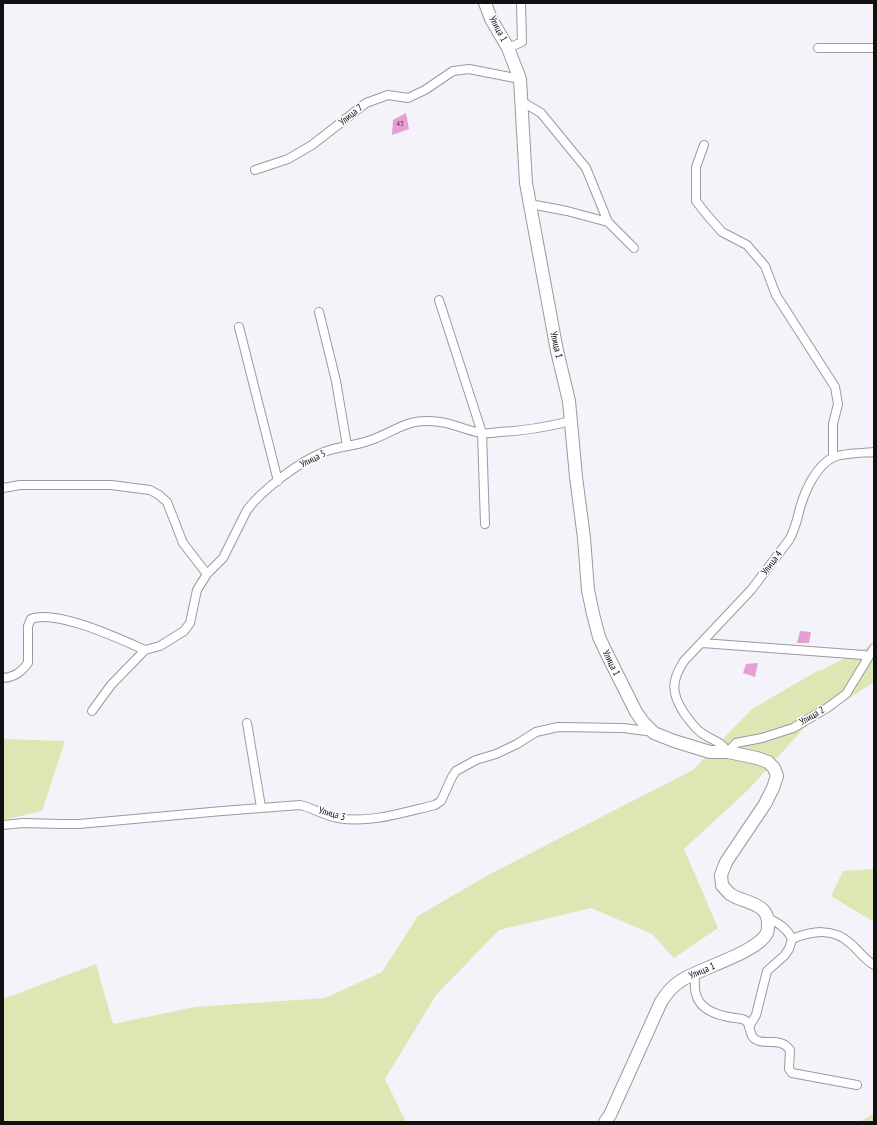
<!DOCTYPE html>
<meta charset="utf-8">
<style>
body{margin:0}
#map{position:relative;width:877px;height:1125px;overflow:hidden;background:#f4f3f9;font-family:"PT Sans Narrow",sans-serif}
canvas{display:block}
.frame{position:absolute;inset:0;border:4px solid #111012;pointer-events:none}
</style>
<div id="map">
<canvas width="877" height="1125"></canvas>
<div class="frame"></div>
</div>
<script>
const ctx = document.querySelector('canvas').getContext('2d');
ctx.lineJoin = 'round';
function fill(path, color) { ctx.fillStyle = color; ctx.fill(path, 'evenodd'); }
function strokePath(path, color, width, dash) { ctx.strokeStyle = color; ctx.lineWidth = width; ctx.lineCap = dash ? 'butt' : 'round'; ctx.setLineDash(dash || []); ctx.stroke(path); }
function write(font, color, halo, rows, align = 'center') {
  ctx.font = font + ' "PT Sans Narrow",sans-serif'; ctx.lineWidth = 3; ctx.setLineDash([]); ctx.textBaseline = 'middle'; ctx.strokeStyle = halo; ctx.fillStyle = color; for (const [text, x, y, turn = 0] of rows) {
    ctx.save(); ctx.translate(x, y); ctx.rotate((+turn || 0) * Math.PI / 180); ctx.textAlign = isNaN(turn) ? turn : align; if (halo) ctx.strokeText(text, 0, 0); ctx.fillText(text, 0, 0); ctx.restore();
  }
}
const green = new Path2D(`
 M874,644v38l-69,45 -56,62 -65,60 34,79 -44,30 -22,-24 -61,-26 -92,22 -63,65 -51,84 21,43h-403v-123l93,-35 17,60 82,-17 130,-9 57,-26 36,-56 72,-42 203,-104 59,-61 67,-39v1z
 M3,739l62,2 -23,70 -39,9z
 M874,869v53l-43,-26 12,-25z
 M874,1113v9h-14z`);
const building = new Path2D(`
 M406,113l3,16 -17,6 1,-15z
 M800,631l11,1 -2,11h-12z
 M758,663l-3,14 -12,-4 3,-9z`);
const street = new Path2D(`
 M508,48l14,-6 -1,-39
 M818,48h56
 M521,101l20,12 45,55 22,54
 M704,145l-8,22v34l11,14 15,17 25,13 18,21 11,29 59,92 3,17 -5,20v33
 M255,170l33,-11 24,-14 54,-42 22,-8 20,3 17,-8 28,-19 16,-2 51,10
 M530,204l37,7 41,11 26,26
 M439,300l43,133 3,91
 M319,312l17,69 11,65
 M239,327l39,154
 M874,452c-11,1 -30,1 -40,5 -18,8 -29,34 -34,51 -3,12 -5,22 -11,32l-38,50 -67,71c-13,20 -13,32 0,52 6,8 11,16 19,21 11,7 17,7 25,18l8,-9 26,-5 31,-10 34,-20 19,-14 28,-46
 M3,488l17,-3h91l39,5 9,5 8,7 16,41 24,31
 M702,643l162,12
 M3,678c12,-1 18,-6 25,-15v-37l3,-7c25,-10 89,20 114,31
 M92,711l19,-26 34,-35 15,-4 24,-15 6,-8 7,-33 10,-16 16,-16 24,-48c15,-20 53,-49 77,-58 15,-6 32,-6 47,-12 18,-6 34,-19 54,-19 23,-1 35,8 56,12 5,1 12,0 18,-1 24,-1 48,-5 72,-11
 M247,723l14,84
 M3,825l20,-2 37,1h19l143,-13 78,-6c13,3 25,11 38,13 31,6 67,-6 97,-13l6,-4 11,-24 4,-6 20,-11 20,-6 21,-10 19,-12 22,-5 65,1 31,4
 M768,918c10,5 19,10 24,21 20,-8 41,-12 59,5 8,7 13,15 23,21
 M695,973c0,7 -1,15 1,21 4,17 24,22 39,24 4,1 9,0 12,4 5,6 1,16 12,19 12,3 22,-3 31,9l-1,19 3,4 65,12
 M749,1027l7,-12 11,-44 17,-15 5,-7 3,-10`);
const secondary = new Path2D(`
 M485,3l6,16 17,29 12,31 6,104 31,168 12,50 7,76 8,61 4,52 5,24 6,23 7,15 30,60 7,10 11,11 20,8 36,11h18l29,6 11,4 6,6 3,8 -4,12 -8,16 -39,58 -5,13 1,10c2,3 5,6 8,9 10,7 24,7 33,16 4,4 5,9 5,14 0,3 0,7 -1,9 -9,19 -66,35 -85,47 -10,6 -15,13 -21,22l-51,113 -5,7`);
const numberNames = [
 ["43",400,124]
];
const streetNames = [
 ["Улица 1",498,29,62],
 ["Улица 7",351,115,-39],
 ["Улица 1",556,345,77],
 ["Улица 5",313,459,-27],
 ["Улица 4",772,563,-53],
 ["Улица 1",611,663,64],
 ["Улица 2",812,716,-30],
 ["Улица 3",332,814,16],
 ["Улица 1",702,971,-23]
];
fill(green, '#dce7b4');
fill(building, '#e79ed2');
strokePath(street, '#9a9a9f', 10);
strokePath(secondary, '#9a9a9f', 14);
strokePath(street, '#fff', 8);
strokePath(secondary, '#fff', 12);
write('8px', '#463442', null, numberNames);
write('10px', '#111012', '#fff', streetNames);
</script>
